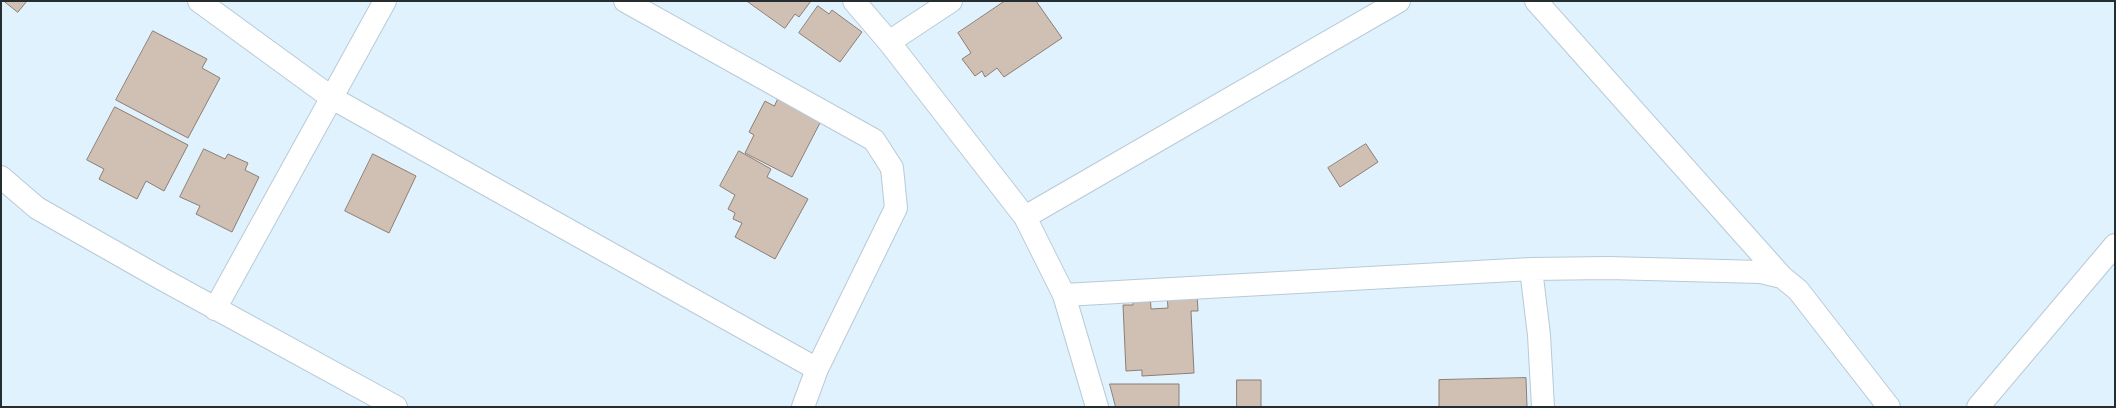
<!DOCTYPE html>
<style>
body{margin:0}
#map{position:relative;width:2116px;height:408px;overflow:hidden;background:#dff2fe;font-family:Bitter,serif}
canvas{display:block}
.frame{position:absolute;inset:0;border:2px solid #262d31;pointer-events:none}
</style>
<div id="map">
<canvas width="2116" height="408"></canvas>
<div class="frame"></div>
</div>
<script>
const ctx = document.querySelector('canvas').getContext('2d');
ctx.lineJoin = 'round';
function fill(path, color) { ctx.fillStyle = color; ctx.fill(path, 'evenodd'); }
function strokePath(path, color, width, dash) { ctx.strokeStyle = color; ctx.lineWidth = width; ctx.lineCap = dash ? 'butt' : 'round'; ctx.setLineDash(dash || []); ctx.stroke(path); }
const building = new Path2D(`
 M4,1h23l-9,11z
 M747,1h64l-12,16 -4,-3 -10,14z
 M1005,1h31l26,37 -58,39 -7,-9 -12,9 -3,-6 -7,5 -13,-17 9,-6 -13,-20z
 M818,6l11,8 3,-4 30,22 -22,30 -41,-29z
 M153,31l54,28 -5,9 18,10 -32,60 -72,-38z
 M779,97l43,22 -30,58 -47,-24 9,-18 -5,-3 16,-31 9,5z
 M115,107l73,38 -24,46 -18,-10 -9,18 -38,-20 5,-10 -17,-9z
 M1366,144l12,18 -38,25 -12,-19z
 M204,149l21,10 3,-5 20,9 -3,7 14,7 -27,55 -36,-18 4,-8 -20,-9z
 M739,151l32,18 -4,8 41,22 -33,60 -40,-22 7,-14 -9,-4 2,-6 -7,-4 7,-14 -15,-9z
 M373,154l43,22 -27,57 -44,-22z
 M1150,293l1,16 17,-1 -1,-13 30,-2 1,18h-7l3,62 -52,3v-6l-16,1 -3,-66h10v-11z
 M1526,378l1,29h-88v-27z
 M1237,380h24v27h-24z
 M1110,384h69v23h-63z`);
const minor = new Path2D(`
 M199,1l133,97 485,271
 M625,1l249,139 18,28 4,40 -79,161 -14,38
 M854,1l35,41 136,175 39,78 33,112
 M1536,1l246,276
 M889,42l62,-41
 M1,177l36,31 125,71 234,128
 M1025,217l374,-216
 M1531,269l8,66 4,72
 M1064,295l467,-26 78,-1 152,4 21,5 16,13 91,117
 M215,309l170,-308
 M1978,407l137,-162`);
fill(building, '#d0bfb3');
strokePath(building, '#8d7d72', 1);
strokePath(minor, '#b8cad5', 24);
strokePath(minor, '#fff', 22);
</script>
